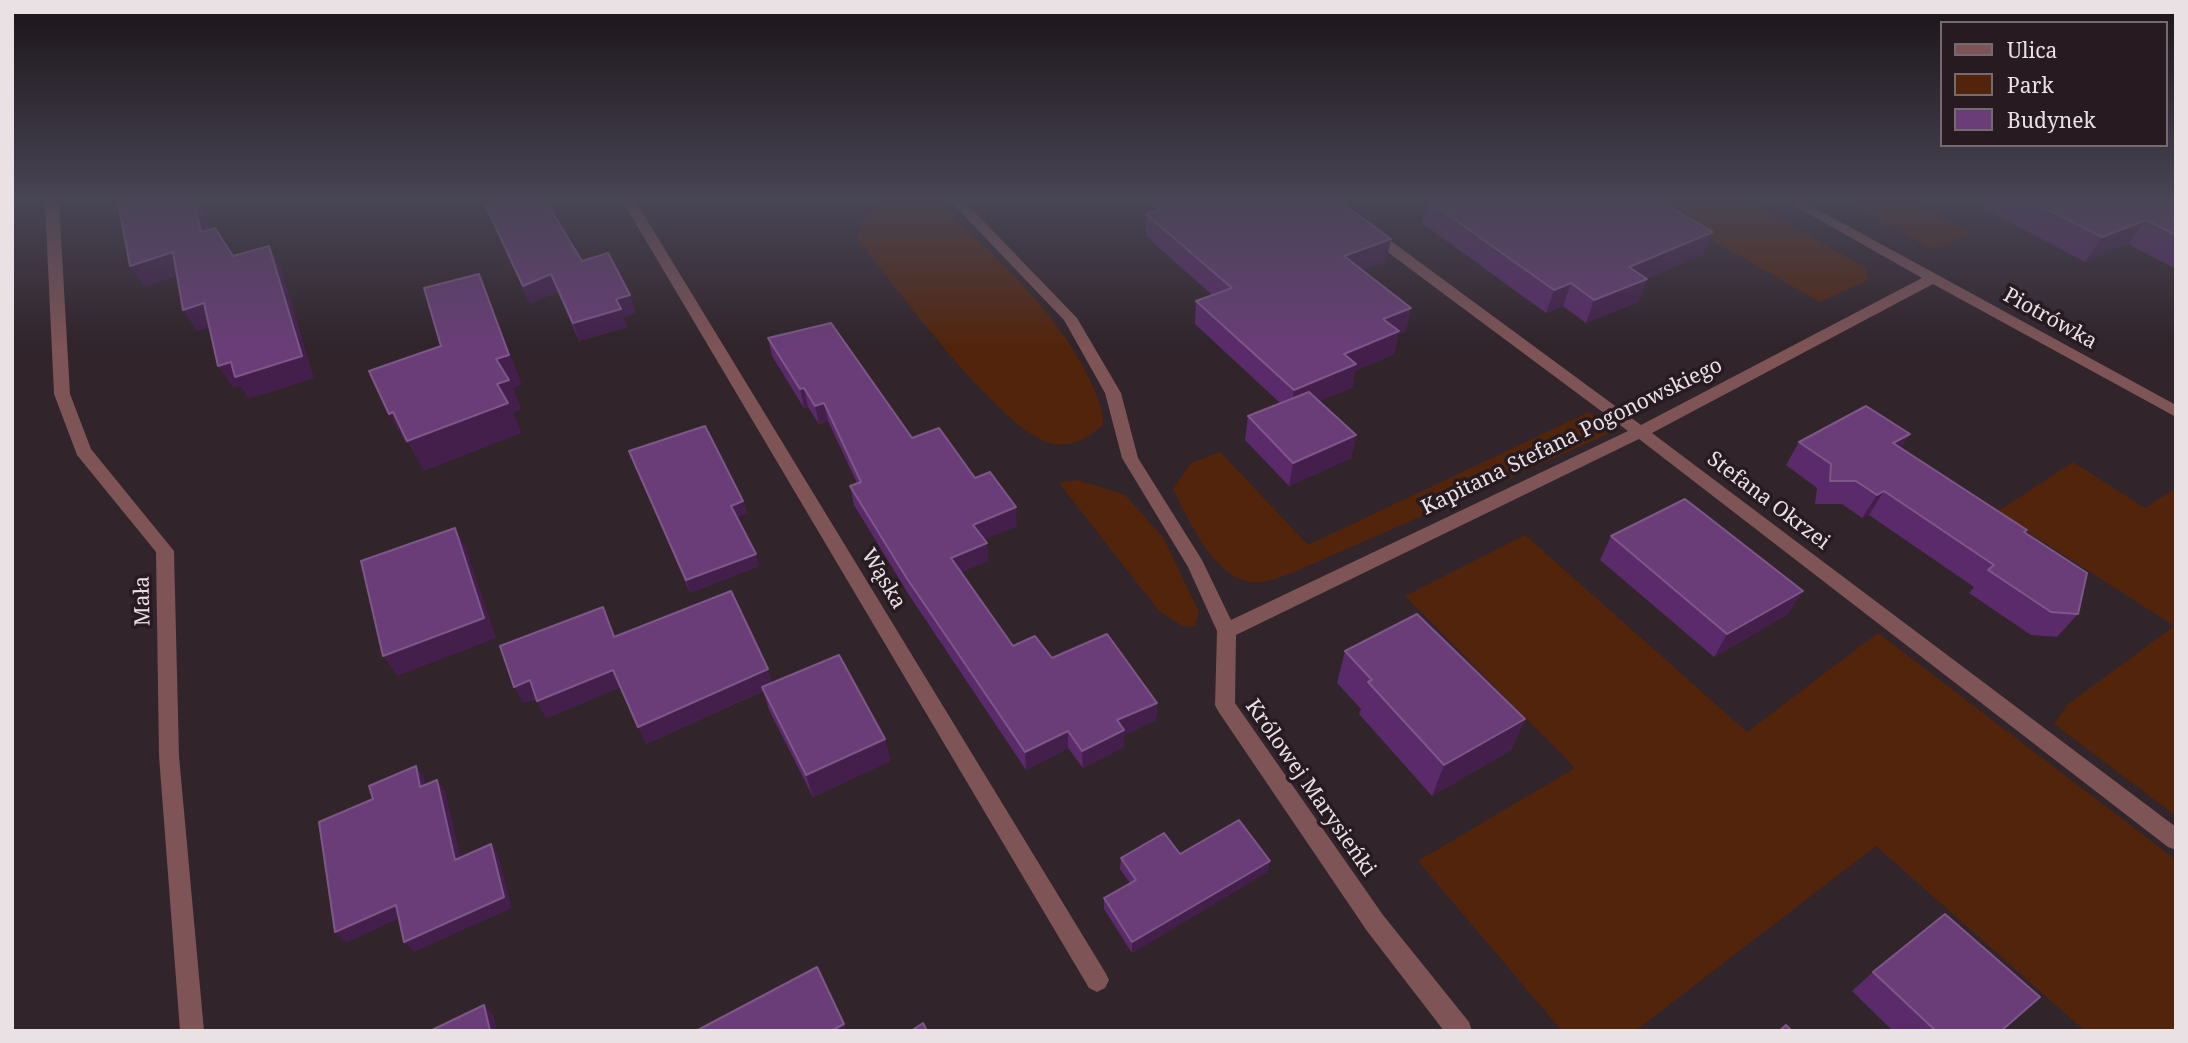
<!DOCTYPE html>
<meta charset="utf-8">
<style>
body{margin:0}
#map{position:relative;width:2188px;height:1043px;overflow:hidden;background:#31242b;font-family:"Noto Serif",serif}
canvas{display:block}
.frame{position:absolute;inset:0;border:14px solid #eae1e5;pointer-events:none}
.legend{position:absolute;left:1940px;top:21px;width:228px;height:126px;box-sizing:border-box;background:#271b21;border:2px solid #756a6f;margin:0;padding:9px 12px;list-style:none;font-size:21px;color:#eae1e5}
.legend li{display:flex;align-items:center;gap:14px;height:35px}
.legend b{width:35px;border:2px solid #756a6f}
</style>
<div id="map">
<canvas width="2188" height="1043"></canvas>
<div class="frame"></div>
<ul class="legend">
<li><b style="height:9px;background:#7e5456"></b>Ulica</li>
<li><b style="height:19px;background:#53240c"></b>Park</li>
<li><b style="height:19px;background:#6a3d78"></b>Budynek</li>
</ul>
</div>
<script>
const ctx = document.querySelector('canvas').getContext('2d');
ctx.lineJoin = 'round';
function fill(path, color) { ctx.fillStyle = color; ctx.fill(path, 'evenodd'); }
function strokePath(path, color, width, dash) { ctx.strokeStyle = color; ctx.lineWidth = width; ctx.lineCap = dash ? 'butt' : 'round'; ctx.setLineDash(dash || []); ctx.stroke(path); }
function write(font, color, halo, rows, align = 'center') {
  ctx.font = font + ' "Noto Serif",serif'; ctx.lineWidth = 7; ctx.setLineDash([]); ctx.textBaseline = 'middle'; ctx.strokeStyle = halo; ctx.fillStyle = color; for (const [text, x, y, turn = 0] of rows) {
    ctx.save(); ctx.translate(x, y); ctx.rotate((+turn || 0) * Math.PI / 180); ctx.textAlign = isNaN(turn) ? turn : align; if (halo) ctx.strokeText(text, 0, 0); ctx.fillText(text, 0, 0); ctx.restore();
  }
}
const green = new Path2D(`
 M879,202h60c58,58 122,111 155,187 5,13 10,22 9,36 -16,13 -31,24 -53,18 -51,-14 -156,-159 -193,-204l7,-21z
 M1646,202h104l115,65 3,13 -48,22z
 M1844,202h69l59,30 -38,18z
 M1589,412l26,19 -323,142c-10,3 -21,8 -31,9 -42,6 -73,-62 -88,-93l18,-26 29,-11 88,93z
 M2073,462l72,46 31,-20v328l-122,-92 13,-19 107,-79 -177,-114z
 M1078,480l47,15 38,42 36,75 -4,14 -11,1 -25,-16 -100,-128z
 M1525,535l222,197 131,-99 298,227v171h-91l-209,-185 -241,185h-73l-144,-170 157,-93 -170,-172z`);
const street = new Path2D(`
 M45,202h14l11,192 21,55 83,102 5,205 25,275h-24l-21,-275 -3,-204 -79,-97 -23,-61z
 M623,202h13l469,770 4,8 -4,8 -8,4 -8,-4z
 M951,202h14l112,116 44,75 17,65 64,102 29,60 397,-189 -262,-195v-6h10l265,195 281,-147 -134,-76h16l372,203v12l-243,-133 -281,149 524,394v23l-8,-3 -529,-408 -403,196 -1,68 148,212 86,107 3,9h-28l-77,-100 -149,-220 -3,-6 2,-74 -29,-64 -66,-109 -17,-65 -41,-73z`);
const wall = new Path2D(`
 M483,202h63l36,59 48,34 5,18 -12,4 4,10 -48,14 -21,-49 -28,11z
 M1149,202h192l45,59 -23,9 43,61 -8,3 -4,20 -39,17 -3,17 -33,13 37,34 -5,23 -62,28 -44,-46 3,-24 32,-13 -85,-79 1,-23 16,-6 -66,-59v-22l12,-4z
 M1427,202h235l41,52 -57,25h1l-9,23 -52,21 -23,-17 -17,7 -124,-90z
 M1972,202h204v67l-48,-25 -43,18z
 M768,338l144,100 63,40 42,48 -33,13 3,4 1,18 -27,11 52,74 39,12 105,45 -1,17 -32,15v12l-41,21 -15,-20 -42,22 -117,-175 -55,-90 -4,-19 7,-3 -29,-62 -9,3 -11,-17 -4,1 -32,-52z
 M1799,442l101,6 125,84 53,82 -21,23 -26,-2 -62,-42 5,-6 -105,-72 -7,3 -20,-14h-27l2,-16 -31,-23z
 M629,451l114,50 4,12 -10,4 22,49 -69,27z
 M1611,536l177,78 -74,43 -114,-97z
 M611,625l4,11 157,47 113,56 5,22 -77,36 -44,-87 -6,-19 -117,53 -25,-57 -75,31 -10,-19 -13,4z
 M1345,651l180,68 -14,31 -79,46 -73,-82 2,-5 -24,-26z
 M1180,854l90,7 -3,11 -135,81 -28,-44v-11l26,-15 -10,-14 1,-11z
 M1873,972l128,59h-108l-41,-40z`);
const shadedWall = new Path2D(`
 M194,202h5l5,8 10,43 -13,-21z
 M2146,220l-18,24 -43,18 17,-25z
 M1713,232l-10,22 -83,36 9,-23z
 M1391,239l-5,22 -46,18 4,-23z
 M269,246l12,22 33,110 -65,21 -9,-13 -7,2 -15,-22 13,-4z
 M173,252l13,21 -41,14 -15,-21z
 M479,274l12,29 31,82 -9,3 9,21 -9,4 9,20 -98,38 -16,-28 -2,1 -17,-30 108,-30 -1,-25z
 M551,274l7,18 -28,11 -7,-17z
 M1647,279l-9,23 -52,21 8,-23z
 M1571,283l-8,23 -17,7 8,-23z
 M630,295l5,18 -12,4 4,10 -48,14 -6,-18 43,-24z
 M204,303l14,22 -21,6 -14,-21z
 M1411,308l-5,23 -8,3 -4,20 -39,17 -3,17 -62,25 4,-23 50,-36 39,-35z
 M804,388l4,19 -4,1 -4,-19z
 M824,403l4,18 -9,3 -4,-18z
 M1910,434l-15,23 -2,-14z
 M1356,435l-5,23 -62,28 4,-23z
 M1884,491l-15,24 -7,3 15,-23z
 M743,501l4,12 -12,5 -4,-12z
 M1016,507l1,19 -42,17 -2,-18z
 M455,528l11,20 30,90 -99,38 -14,-20z
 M987,543l1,18 -35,15 -2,-18z
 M756,554l3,12 -69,27 -4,-13z
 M1803,591l-15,23 -74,43 13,-23z
 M768,669l5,17 -127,58 -8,-17z
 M613,670l8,17 -75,31 -9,-17z
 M530,680l10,17 -17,6 -9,-16z
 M1157,703l-1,17 -32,15v12l-41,21 -1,-17 35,-31z
 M1525,719l-14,31 -79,46 12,-31z
 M1068,731v17l-42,22 -1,-18z
 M885,739l5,22 -77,36 -7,-22z
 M416,766l8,12 4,21 -8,-12z
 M437,780l8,11 19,80 -9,-11z
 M491,844l7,11 14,53 -98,44 -10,-10z
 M1270,861l-3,11 -135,81v-11z
 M396,905l10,10 -60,28 -11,-11z
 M484,1005l9,10 4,16h-7z
 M844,1024l3,7h-16z`);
const building = new Path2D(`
 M118,202h76l7,30 14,-4 18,28 36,-10 33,110 -67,21 -4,-15 -13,4 -14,-63 -21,7 -10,-58 -43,14z
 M484,202h62l36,59 26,-8 22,42 -14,4 5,10 -48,14 -22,-49 -28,12z
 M1177,202h164l50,37 -47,17 67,52 -28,11 16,12 -55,23 12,10 -62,26 -98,-89 36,-13 -86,-74z
 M1430,202h232l51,30 -84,35 18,12 -53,21 -23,-17 -17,7z
 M2033,202h143v33l-30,-15 -44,17z
 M479,274l30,81 -13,4 13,21 -12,4 11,19 -101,38 -14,-29 -4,2 -20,-43 72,-25 -17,-58z
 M831,323l81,115 27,-10 36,50 15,-6 26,35 -43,18 14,18 -36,15 62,88 22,-10 17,22 55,-24 50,69 -40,17 7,10 -42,21 -14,-20 -43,21 -119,-175 -56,-91 11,-4 -37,-79 -9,3 -11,-18 -4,1 -32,-51z
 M1309,392l47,43 -63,28 -45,-47z
 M1866,406l44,28 -17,9 134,87 -3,2 63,41 -9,41 -27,-2 -63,-42 6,-5 -110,-74 -7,4 -21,-14h-26l1,-17 -32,-22z
 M705,426l38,75 -12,5 25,48 -70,26 -57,-129z
 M1685,499l118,92 -76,43 -116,-98z
 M455,528l29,90 -101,38 -22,-95z
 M731,591l37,78 -130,58 -25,-57 -76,31 -7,-21 -16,7 -14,-41 103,-39 11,30z
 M1417,614l108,105 -81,46 -76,-83 4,-2 -27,-29z
 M839,655l46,84 -79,36 -44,-88z
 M416,766l4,21 17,-7 18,80 36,-16 13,53 -100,45 -8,-37 -61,27 -16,-110 54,-23 -4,-13z
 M1239,820l31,41 -138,81 -28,-44 32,-18 -15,-22 43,-25 16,21z
 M1945,914l95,83 -39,34h-65l-63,-59z
 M817,967l27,57 -13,7h-135z
 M484,1005l6,26h-60z
 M923,1023l4,8h-16z
 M1786,1025l6,6h-13z`);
const streetNames = [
 ["Piotrówka",2050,319,29],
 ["Kapitana Stefana Pogonowskiego",1572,437,-26],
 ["Stefana Okrzei",1768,501,37],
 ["Wąska",883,579,59],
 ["Mała",143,601,-91],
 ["Królowej Marysieńki",1310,788,55]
];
fill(green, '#53240c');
fill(street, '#7e5456');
fill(wall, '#5b2a6b');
fill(shadedWall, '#441f4c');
fill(building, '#6a3d78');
strokePath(building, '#7e5789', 2);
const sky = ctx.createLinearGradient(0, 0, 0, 348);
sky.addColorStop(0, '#1b1418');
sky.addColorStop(0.58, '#484555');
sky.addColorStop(1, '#48455500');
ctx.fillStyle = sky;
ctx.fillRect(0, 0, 2188, 348);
write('21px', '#eae1e5', '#271b21', streetNames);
</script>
